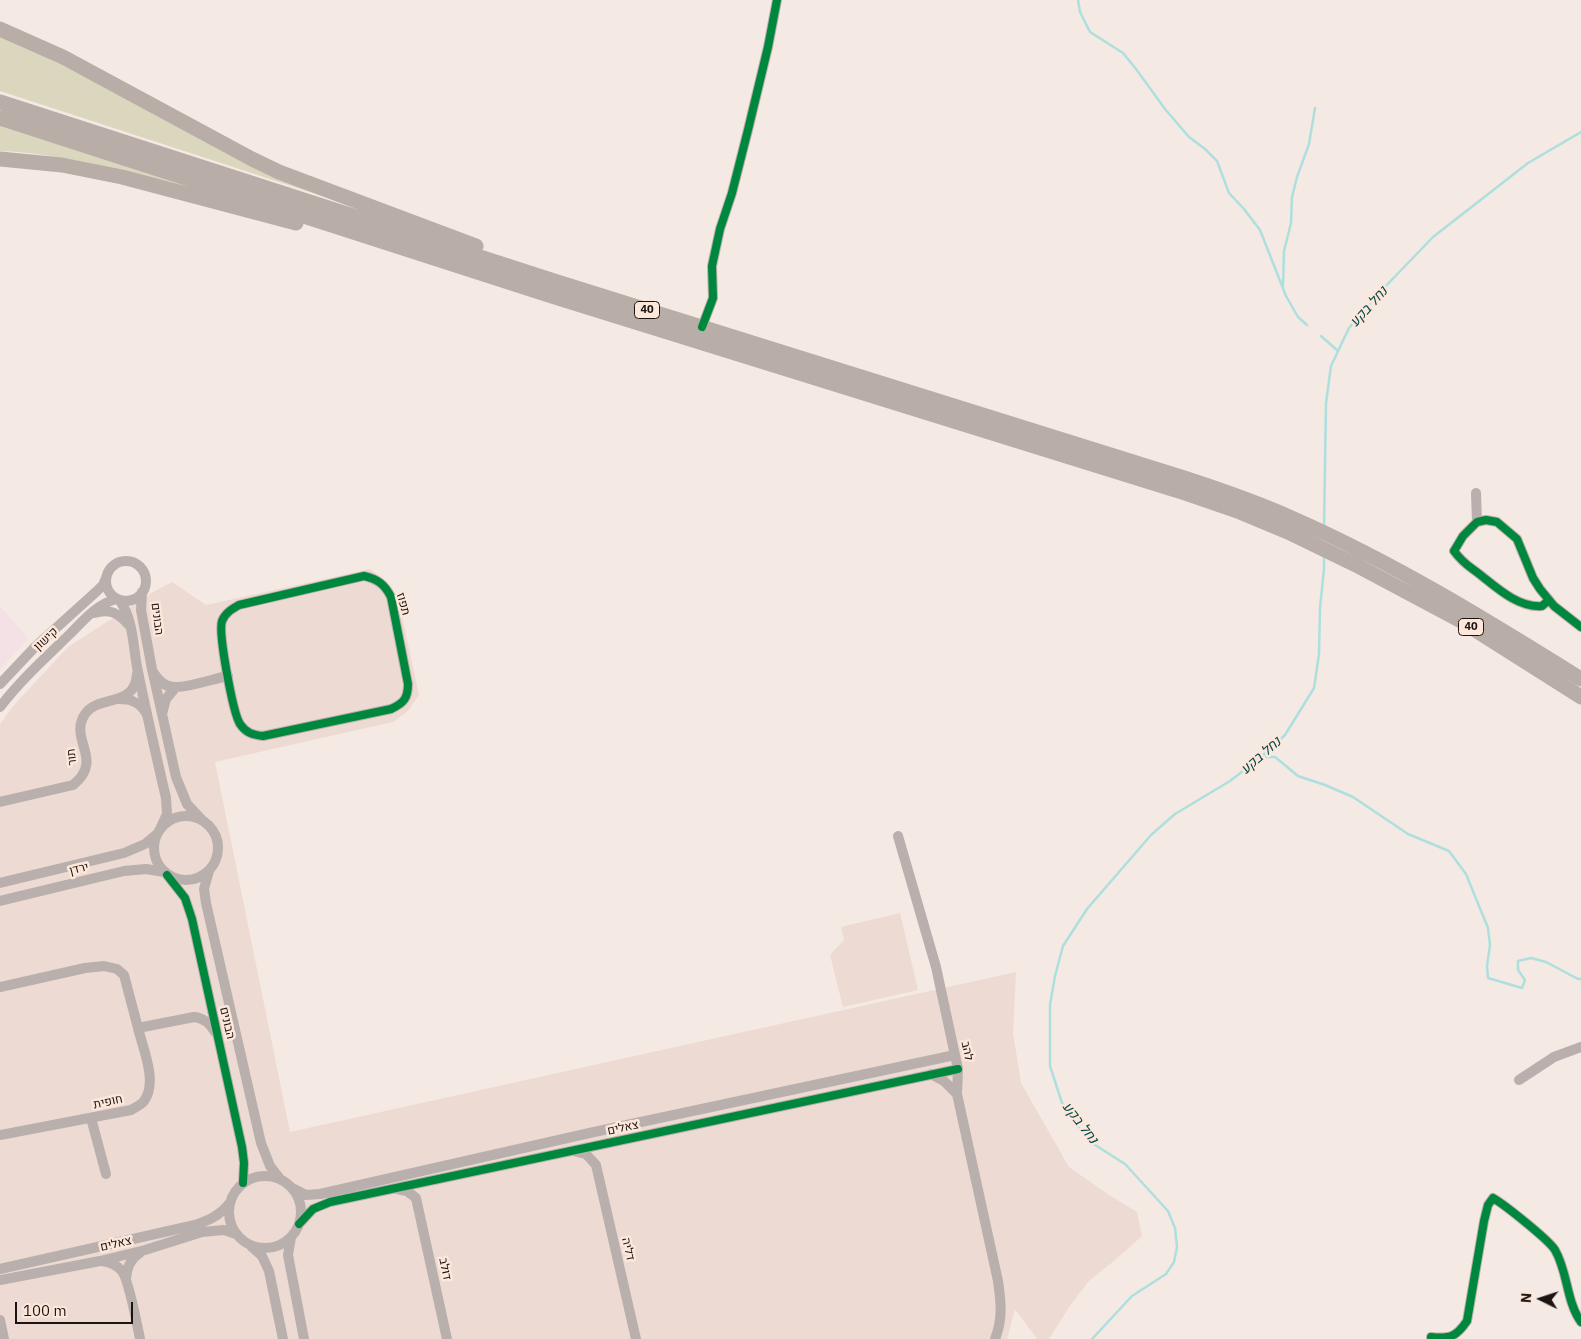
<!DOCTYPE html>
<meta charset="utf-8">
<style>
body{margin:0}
#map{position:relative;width:1581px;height:1339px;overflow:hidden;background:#f5e9e3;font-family:"IBM Plex Sans",sans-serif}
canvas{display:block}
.north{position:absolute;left:1516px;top:1274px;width:50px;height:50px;-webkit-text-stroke:4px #fde7db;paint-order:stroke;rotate:274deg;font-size:14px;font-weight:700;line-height:20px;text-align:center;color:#1c1410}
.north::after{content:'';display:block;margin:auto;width:18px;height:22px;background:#1c1410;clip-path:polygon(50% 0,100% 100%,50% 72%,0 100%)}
.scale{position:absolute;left:15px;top:1302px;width:118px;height:22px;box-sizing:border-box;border:2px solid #1c1410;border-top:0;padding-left:6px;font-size:15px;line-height:18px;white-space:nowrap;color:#1c1410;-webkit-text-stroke:4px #fde7db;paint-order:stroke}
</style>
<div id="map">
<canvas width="1581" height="1339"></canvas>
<div class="north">N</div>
<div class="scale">100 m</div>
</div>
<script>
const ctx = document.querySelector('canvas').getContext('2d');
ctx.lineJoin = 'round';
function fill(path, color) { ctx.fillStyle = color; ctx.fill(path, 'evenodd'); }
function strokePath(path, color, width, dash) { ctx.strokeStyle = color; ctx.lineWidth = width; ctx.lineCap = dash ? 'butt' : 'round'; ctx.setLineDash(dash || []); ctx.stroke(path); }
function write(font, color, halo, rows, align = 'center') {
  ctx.font = font + ' "IBM Plex Sans",Heebo,sans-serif'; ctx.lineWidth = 5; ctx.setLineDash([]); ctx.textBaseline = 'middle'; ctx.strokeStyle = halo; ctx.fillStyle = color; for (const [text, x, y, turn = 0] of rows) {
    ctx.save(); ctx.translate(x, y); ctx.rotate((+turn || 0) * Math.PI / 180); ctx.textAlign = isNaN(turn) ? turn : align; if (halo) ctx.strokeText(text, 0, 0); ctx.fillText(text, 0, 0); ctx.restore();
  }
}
const commercial = new Path2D(`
 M0,606l28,32 -28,32z`);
const industrial = new Path2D(`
 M370,569l14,12 15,21 20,93 -11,16 -15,11 -178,40 75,370 726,-160 -3,61 8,50 48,84 40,28 28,17 5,24 -27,24 -26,21 -18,23 -22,35h-12l-22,-30 -8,30h-1007v-615l15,-20 53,-57 85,-55 19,-10 34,23z
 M900,913l18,77 -75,17 -13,-52 14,-15 -3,-13z`);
const green = new Path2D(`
 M0,36l15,6 347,167 -362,-118z
 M0,126l222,70c-73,-17 -147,-42 -222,-45z`);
const stream = new Path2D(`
 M1078,0l2,12 10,20 33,21 13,16 29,40 24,28 16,12 12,12 12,32 15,16 16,21 26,66 12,21 9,8
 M1283,287l1,-36 7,-28 1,-26 5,-20 12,-33 6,-36
 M1321,336l17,15
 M1324,526l2,-123 5,-37 18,-38 32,-37 52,-54 95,-74 53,-31
 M1261,757h14l23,19 27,9 28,12 55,37 41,17 17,23 22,54 2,17 -3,21 1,12 34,10 3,-8 -7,-10v-9l13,-3 15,4 32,17h3
 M1092,1339l40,-43 34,-22 8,-12 3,-15 -2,-19 -7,-17 -43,-47 -33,-21 -18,-21 -12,-19 -12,-37v-61l5,-29 8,-30 24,-37 64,-74 24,-21 55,-33 31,-24 24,-22 29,-47 5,-34 1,-46 4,-39v-15`);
const minor = new Path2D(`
 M702,327l11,-29 -1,-32 8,-37 12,-36 16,-63 20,-83 9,-47
 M1476,493l1,29
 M106 581a20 20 0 1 1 40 0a20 20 0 1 1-40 0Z
 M364,576c14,3 21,9 27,21l17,87c0,14 -4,19 -17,25l-128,27c-10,-1 -17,-3 -23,-12 -7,-11 -22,-91 -18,-103 3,-8 10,-12 17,-16z
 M142,592l-1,18 11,59 24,108 11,27 14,15
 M1549,600l-7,6c-22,2 -43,-16 -59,-29 -13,-11 -18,-11 -29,-26l9,-15 14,-14 9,-2 11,2 20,17 16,39 7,11 14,17 27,21
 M120,601c13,18 13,44 17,66 9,44 19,88 29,131l1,16 -6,13
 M94,613c16,-5 24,0 35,12
 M153,672c5,8 13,16 23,15 14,0 37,-8 52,-11
 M0,684l35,-37 62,-56 6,-6 3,-7
 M119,699c12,0 21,3 27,14
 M0,707c21,-27 45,-49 70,-73 13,-13 27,-30 46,-35
 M162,714l4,-15 9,-11
 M0,802l73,-17c32,-26 -5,-45 12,-71 14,-20 50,-6 52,-40
 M154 848a32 32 0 1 1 64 0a32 32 0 1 1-64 0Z
 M898,836l38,131 22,102 -1,25 41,187c3,21 5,38 -3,58
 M209,871l-5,18 2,14 55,240 9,23 11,14
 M167,875l18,23 7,21 50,228 2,16 -1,20
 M0,883l124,-30 21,-9 12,-10
 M0,901l124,-30 22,-2 18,3
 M0,987l85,-19 19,-2 13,3 7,6 14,53
 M931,1074l13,7 13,13
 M1519,1080l35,-23 27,-10
 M91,1118l15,56
 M0,1135l131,-25c5,-3 10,-5 13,-9 14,-19 -1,-52 -6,-73l56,-11c10,1 16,6 21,15
 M573,1151l13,3 10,11 40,174
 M229 1212a36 36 0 1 1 72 0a36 36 0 1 1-72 0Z
 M292,1188l14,7 14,-1 274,-62 361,-77
 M397,1189l10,2 9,7 31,141
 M299,1224l14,-15 17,-7 628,-133
 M291,1237l-3,18 16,84
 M251,1246l11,10 7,15 14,68
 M102,1261c8,1 14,3 20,10 7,10 15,53 18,68
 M0,1269l195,-44c14,-5 24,-9 34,-21
 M126,1279c1,-13 5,-20 15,-27
 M0,1280l100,-19 45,-11 57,-18 22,-2 12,4
 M0,1320l4,19
 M1431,1337c19,2 25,0 36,-16l17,-100 4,-16 5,-7c12,7 56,42 62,52 13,22 11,51 26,72`);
const highway = new Path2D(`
 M0,29l63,28 189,102 27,13 197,74
 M0,102l557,180 627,196c37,12 74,25 110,41 100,44 194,102 287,160
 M0,118l552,178 627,195 61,21 48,20 68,33 105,56 120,76
 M0,159l62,6 60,12 174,46`);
const cycleway = new Path2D(`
 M702,327l11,-29 -1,-32 8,-37 12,-36 16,-63 20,-83 9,-47
 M364,576c14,3 21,9 27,21l17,87c0,14 -4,19 -17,25l-128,27c-10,-1 -17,-3 -23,-12 -7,-11 -22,-91 -18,-103 3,-8 10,-12 17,-16z
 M1549,600l-7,6c-22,2 -43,-16 -59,-29 -13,-11 -18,-11 -29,-26l9,-15 14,-14 9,-2 11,2 20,17 16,39 7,11 14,17 27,21
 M167,875l18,23 7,21 50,228 2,16 -1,20
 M299,1224l14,-15 17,-7 628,-133
 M1431,1337c19,2 25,0 36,-16l17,-100 4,-16 5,-7c12,7 56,42 62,52 13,22 11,51 26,72`);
const shields = [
 [647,310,25],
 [1471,627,25]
];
const shieldNames = [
 ["40",647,310],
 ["40",1471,627]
];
const streetNames = [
 ["תפוז",403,604,74],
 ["הבונים",157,619,83],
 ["קישון",46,639,-43],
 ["תור",72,757,-96],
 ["ירדן",79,869,-14],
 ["הבונים",227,1023,77],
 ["להב",967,1051,78],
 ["חופית",108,1102,-12],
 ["צאלים",623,1128,-12],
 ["צאלים",116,1244,-13],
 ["דליה",628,1249,77],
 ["דולב",445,1269,78]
];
const waterNames = [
 ["נחל בקע",1369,307,-48],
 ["נחל בקע",1261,756,-41],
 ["נחל בקע",1080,1123,52]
];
fill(commercial, '#f3e1e6');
fill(industrial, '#ecdad3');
fill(green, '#dbd7bf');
strokePath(stream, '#aedfdf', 2.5);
strokePath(minor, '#b9afac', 10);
strokePath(highway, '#b9ada7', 15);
strokePath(cycleway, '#00873e', 8);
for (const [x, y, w] of shields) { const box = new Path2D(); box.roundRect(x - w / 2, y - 8.5, w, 17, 4); ctx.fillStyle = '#fde7db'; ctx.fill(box); strokePath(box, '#1c1410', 1); }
write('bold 11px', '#1c1410', null, shieldNames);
write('12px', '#1c1410', '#fde7db', streetNames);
write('italic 14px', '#034b4d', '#fde7db', waterNames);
</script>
